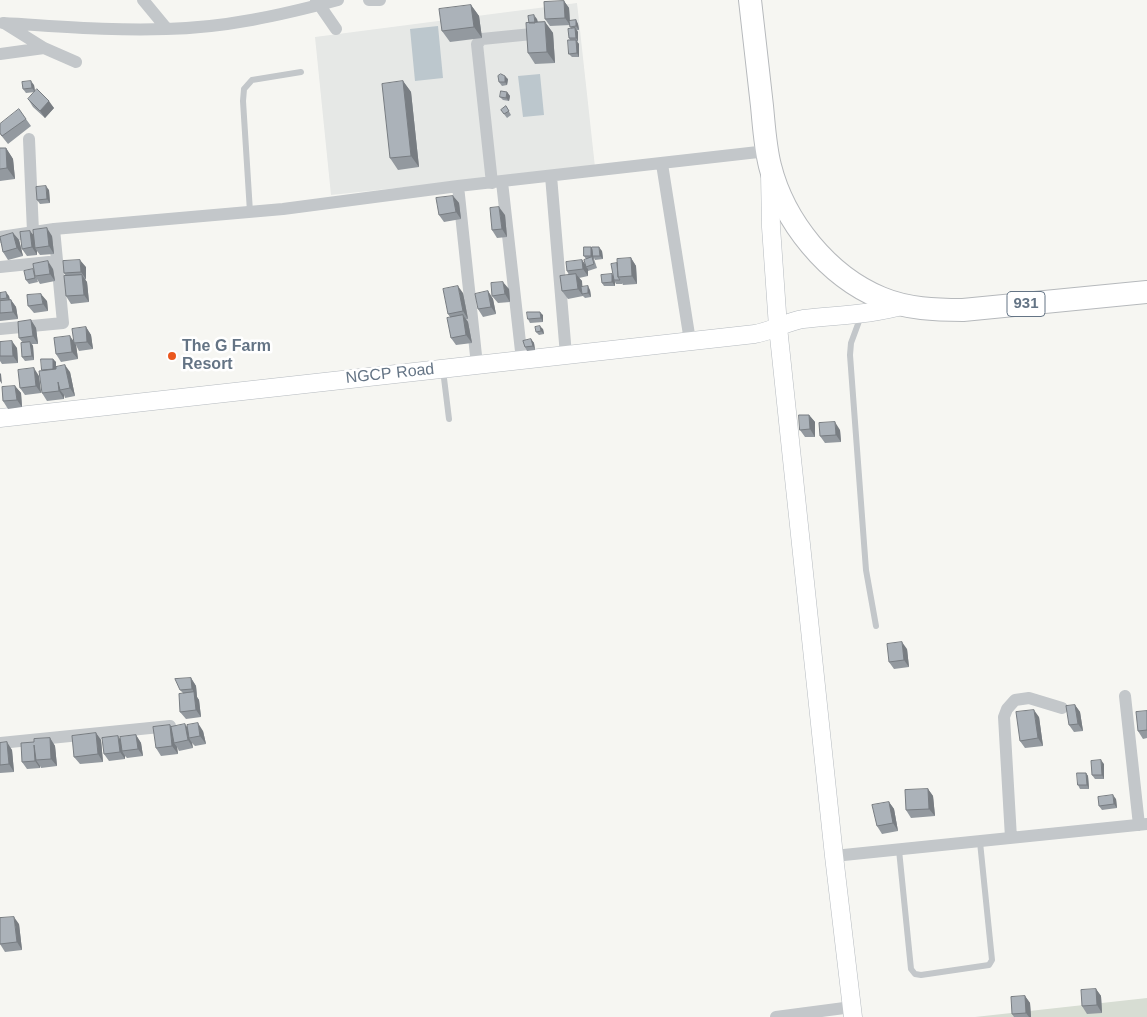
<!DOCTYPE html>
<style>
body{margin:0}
canvas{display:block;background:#f6f6f2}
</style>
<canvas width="1147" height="1017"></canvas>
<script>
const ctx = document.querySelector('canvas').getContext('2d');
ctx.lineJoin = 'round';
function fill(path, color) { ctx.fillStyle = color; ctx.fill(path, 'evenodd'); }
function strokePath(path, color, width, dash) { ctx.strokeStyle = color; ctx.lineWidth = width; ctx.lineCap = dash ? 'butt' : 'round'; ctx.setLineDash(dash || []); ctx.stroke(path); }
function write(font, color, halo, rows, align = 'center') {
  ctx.font = font + ' Helvetica,sans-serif'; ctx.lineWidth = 5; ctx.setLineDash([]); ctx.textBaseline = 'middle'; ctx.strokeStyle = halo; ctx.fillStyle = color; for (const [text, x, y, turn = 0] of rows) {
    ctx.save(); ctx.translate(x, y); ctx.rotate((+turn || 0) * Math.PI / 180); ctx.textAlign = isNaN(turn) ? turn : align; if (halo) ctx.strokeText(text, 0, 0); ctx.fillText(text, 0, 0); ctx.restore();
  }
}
const built = new Path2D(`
 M577,3l18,164 -264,28 -16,-158z`);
const green = new Path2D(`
 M1147,998v19h-172z`);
const water = new Path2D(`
 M438,26l5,52 -28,3 -5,-52z
 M540,74l4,41 -21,2 -5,-41z`);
const lane = new Path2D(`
 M250,212l-7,-111 1,-12 8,-9 49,-8
 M861,316l-10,27 -1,12 16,215 10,56
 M443,370l6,49
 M899,850l12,119 4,5 6,1 68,-10 3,-5 -12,-118`);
const street = new Path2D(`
 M143,0l24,29
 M316,0l20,29
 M369,0h11
 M3,23c54,3 109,8 163,6 58,-1 116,-14 172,-29
 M4,23l40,25 32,14
 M0,54l44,-6
 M29,139l4,93
 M662,164l28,177
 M551,176l15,179
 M502,182l20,178
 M492,183l-15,-139 5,-5 60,-6
 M458,186l19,179
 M0,237l54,-8 229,-20 175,-23 309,-35
 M0,267l49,-5
 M0,329l63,-6 -9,-94
 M1125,696l14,129
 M0,743l170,-17
 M1011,838l-7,-121 3,-8 8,-9 14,-2 33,10
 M834,856l313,-32
 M776,1017l76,-10`);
const secondary = new Path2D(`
 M770,174l1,53 7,100 56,529 19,161
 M0,418l755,-84c17,-3 31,-12 48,-15 34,-4 69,-4 102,-14`);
const highway = new Path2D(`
 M750,0c4,35 8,70 12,106 2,20 3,40 8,60 14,56 58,110 111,132 26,11 55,12 82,12l184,-18`);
const wall = new Path2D(`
 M564,1l5,7 1,13 6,-1 2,4 1,6h-2l1,2v9l-1,1 2,2v13h-7l-3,-3 1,-14 -1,-2 2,-9 -1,-4 -20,1 -5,-7z
 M471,5l8,11 3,22 -32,4 -8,-11z
 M537,19l1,3h7l8,11 2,30 -20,1 -7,-11 1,-30z
 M508,79l-1,6 -5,1 -3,-4z
 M403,81l8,11 8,75 -21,3 -8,-12z
 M34,85l1,6 19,17 -9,10 -12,-11 -5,-8 7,-7 -9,1 -3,-4z
 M507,92l3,4 -1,5 -6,-1 -3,-3z
 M506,106l5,9 -4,3 -6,-8z
 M26,119l5,7 -23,18 -8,-10z
 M0,148h6l7,11 2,20 -15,2z
 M49,190l1,13 -10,1 -3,-4z
 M453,196l6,7 2,16 -17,3 -5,-7z
 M505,215l2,22 -10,1 -5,-8z
 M13,233l6,7 4,16 -15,4 -5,-8z
 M33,235l19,1 2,18 -14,1 -3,-4v4l-10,1 -5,-7z
 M591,247l1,2 10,2 1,8 -8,1 -1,-2v1l3,9 -9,3v-2v7l-9,2 3,3v6l8,3 1,7 -6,1 -2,-2 -15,3 -6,-8 7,-16 -2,-4 15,-11 3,4 1,-5 -2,-3z
 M631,258l5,8 1,18 -14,1 -1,-2v1h-6l-1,-2v4h-11l-2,-3 10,-9 1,2 4,-13z
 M86,267v12l-1,1 2,2 2,20 -18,2 -5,-8v-20l-2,-3z
 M53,269l2,12 -15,3 -3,-5 1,3 -9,2 -3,-4z
 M509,289l1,13 -12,1 -6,-7z
 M488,291l5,8 3,15 -13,3 -5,-8z
 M0,293l9,3 1,4h1l5,7 2,12 -18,2v-20h1l-1,-1z
 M463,293l5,26h-2l2,3 4,21 -16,2 -5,-7 -1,-21 -2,-3z
 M47,301l1,10 -14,2 -6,-7z
 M543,315v7l-13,1 -2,-4z
 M31,320l5,8 2,16h-6l1,2 1,14 -9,1 -3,-4 1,-14 -4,-5z
 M86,327l5,8 2,14 -14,2 -3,-6 2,14 -17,3 -5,-8 18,-13z
 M543,329l1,5 -5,1 -3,-3z
 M531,339l3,4 1,7 -8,1 -2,-4z
 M0,342l17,6 1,15 -16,1 -2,-3z
 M53,359l3,3v4l14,6 5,24 -10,2 -1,-3v4l-17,2 -5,-8v-23z
 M39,376l2,17 -16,2 -5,-7z
 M15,386l6,7 1,14 -14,2 -5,-8z
 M809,415l6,7v15h-10l-5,-7z
 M840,430l1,12 -16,1 -5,-7z
 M907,649l2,18 -15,2 -5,-7z
 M191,678l5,8 1,11 2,3 2,17 -15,2 -6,-7 3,-19 -3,-3z
 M1075,705l5,7 3,19 -9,1 -5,-7z
 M1147,711v27l-4,1 -5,-8z
 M1039,717l4,29 -18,2 -5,-7z
 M170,725l1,2 32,4 3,13 -11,2 -3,-3 1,5 -14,3 -2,-4 1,7 -17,2 -5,-8z
 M96,733l5,7 2,22 -23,2 -6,-7z
 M136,735l5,8 2,13 -16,2 -2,-2v3l-16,2 -5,-7 16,-15z
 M50,738l5,8 2,20 -16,2 -1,-2v2l-13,1 -5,-7 12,-20z
 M0,743l12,7 2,22 -14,1z
 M1104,764v15h-9l-3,-4z
 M1086,773l2,3 1,13h-9l-2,-4z
 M928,789l5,7 2,20 -24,2 -5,-8z
 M1116,799l1,9 -15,2 -3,-4z
 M889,802l5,7 4,22 -16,3 -5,-8z
 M19,924l3,26 -17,2 -5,-8z
 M1096,989l5,7 1,17 -15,1 -5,-8z
 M1025,996l5,7 1,14h-17l-2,-3z`);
const shadedWall = new Path2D(`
 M564,1l5,7 1,17 -5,-7z
 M471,5l8,11 3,22 -8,-11z
 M534,15l3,4 1,9 -2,-4z
 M576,20l2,4 1,6 -3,-4z
 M545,22l8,11 2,30 -8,-11z
 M575,28l3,4v9l-2,-3z
 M576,40l3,4v13l-2,-4z
 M505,76l3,3 -1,6 -2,-3z
 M31,81l3,4 1,7 -3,-4z
 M403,81l8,11 8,75 -8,-11z
 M507,92l3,4 -1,5 -3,-3z
 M49,101l5,7 -9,10 -5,-7z
 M6,148l7,11 2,20 -8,-11z
 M46,186l3,4 1,13 -3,-4z
 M453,196l6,7 2,16 -5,-7z
 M499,207l6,8 2,22 -5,-8z
 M47,228l5,8 2,18 -5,-8z
 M30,231l6,7 -1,10 2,3v4l-5,-8z
 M13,233l6,7 4,16 -6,-8z
 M591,247l2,4v5l1,3 -3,-3z
 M599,247l3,4 1,8 -3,-3z
 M631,258l5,8 1,18 -5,-8z
 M80,260l6,7v12l-5,-7z
 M582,260l5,7h-1l2,2v7l-5,-7z
 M48,261l5,8 2,12 -5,-7z
 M576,274l6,7 1,13h-1l2,3 -6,-8z
 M612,274l2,4v2l1,2v4l-3,-4z
 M82,275l5,7 2,20 -5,-7z
 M503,282l6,7 1,13 -5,-8z
 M458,286l5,7 5,26 -5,-8z
 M588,286l2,4 1,7 -3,-4z
 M488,291l5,8 3,15 -5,-7z
 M6,292l3,4 1,6 -3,-4z
 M41,294l6,7 1,10 -5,-7z
 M11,300l5,7 2,12 -5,-7z
 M540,312l3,3v7l-2,-4z
 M463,315l5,7 4,21 -6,-8z
 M31,320l5,8 2,16 -5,-8z
 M540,326l3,3 1,5 -3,-3z
 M86,327l5,8 2,14 -6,-7z
 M70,336l5,7h-1l2,2 2,14 -6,-7z
 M531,339l3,4 1,7 -2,-4z
 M12,341l5,7 1,15 -5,-7z
 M30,342l3,4 1,14 -2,-4z
 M53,359l3,3v12l-3,-3z
 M65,365l5,7 5,24 -5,-8z
 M34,368l5,8 2,17 -5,-7z
 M0,373l1,1 1,10 -2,-3z
 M58,382l2,8 4,5v4l-5,-8z
 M15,386l6,7 1,14 -5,-7z
 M809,415l6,7v15l-5,-8z
 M835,422l5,8 1,12 -5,-7z
 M902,642l5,7 2,18 -5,-7z
 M191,678l5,8 1,11 2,3 2,17 -5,-7 -2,-18 -2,-3z
 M1075,705l5,7 3,19 -5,-7z
 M1034,710l5,7 4,29 -5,-8z
 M198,723l5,8 3,13 -6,-8z
 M185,724l5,7 -1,7 3,5 1,5 -5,-8z
 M170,725l5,7 -1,11 3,4 1,7 -6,-8z
 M96,733l5,7 2,22 -5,-8z
 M136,735l5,8 2,13 -5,-7z
 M118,736l6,8 -2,7 3,5v3l-5,-7z
 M50,738l5,8 2,20 -6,-7z
 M7,742l5,8 2,22 -5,-8z
 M34,745l2,15 4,6v2l-5,-7z
 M1101,760l3,4v15l-2,-4z
 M1086,773l2,3 1,13 -2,-4z
 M928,789l5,7 2,20 -6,-7z
 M1113,795l3,4 1,9 -3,-4z
 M889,802l5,7 4,22 -5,-8z
 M14,917l5,7 3,26 -5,-8z
 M1096,989l5,7 1,17 -5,-8z
 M1025,996l5,7 1,14h-2l-3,-4z`);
const building = new Path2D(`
 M564,1l1,17 -20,1 -1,-17z
 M471,5l3,22 -32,4 -3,-22z
 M534,15l1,8h-6l-1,-7z
 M576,20v6l-6,1 -1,-6z
 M545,22l2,30 -19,1 -2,-30z
 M575,28l1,10h-7l-1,-9z
 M568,40h8l1,13 -8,1z
 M501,74l4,2v6h-6l-1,-6z
 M31,81l1,7 -9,1 -1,-7z
 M403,81l8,75 -21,2 -8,-74z
 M37,89l12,12 -9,10 -12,-12z
 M501,91l6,1 -1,6 -6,-1z
 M506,106l3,5 -5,3 -3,-4z
 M19,109l7,10 -24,17 -2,-3v-9z
 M0,148h6l1,20 -7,1z
 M46,186l1,13 -10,1 -1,-13z
 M453,196l3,16 -17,3 -3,-17z
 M499,207l3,22 -10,1 -2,-22z
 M47,228l2,18 -14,2 -2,-18z
 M30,231l2,16 -10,2 -2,-17z
 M13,233l4,15 -14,4 -3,-15z
 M584,247h7v9h-7z
 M592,247h7l1,9h-7z
 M592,257l2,7 -8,3 -2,-7z
 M631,258l1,18 -14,1 -1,-18z
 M80,260l1,12 -17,1 -1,-12z
 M582,260l1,9 -16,2 -1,-9z
 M48,261l2,13 -15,2 -2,-12z
 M617,263l1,14 2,3h-6l-3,-16z
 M33,269l2,9 -9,2 -2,-9z
 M576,274l2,15 -16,2 -2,-15z
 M612,274v8l-10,1 -1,-8z
 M82,275l2,20 -18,1 -2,-20z
 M503,282l2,12 -13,2 -1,-13z
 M458,286l5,25 -15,3 -5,-25z
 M588,286v7l-6,1 -1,-7z
 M488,291l3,16 -13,2 -3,-15z
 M6,292l1,6 -7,1v-6z
 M41,294l2,10 -15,2 -1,-11z
 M11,300l2,12 -13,1v-12z
 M527,312h13l1,6 -13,1z
 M463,315l3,20 -15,3 -4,-20z
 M31,320l2,16 -14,2 -1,-16z
 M540,326l1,5 -5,1 -1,-5z
 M86,327l1,15 -13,1 -2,-14z
 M70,336l2,16 -16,2 -2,-16z
 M531,339l2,7 -8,1 -2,-6z
 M12,341l1,15h-13v-14z
 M30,342l2,14 -10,1 -1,-14z
 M41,359h12v10l-11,1z
 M65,365l5,23 -10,2 -2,-8 1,9 -17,2 -3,-22 17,-2v-2z
 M34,368l2,18 -16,2 -2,-18z
 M15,386l2,14 -14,1 -1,-14z
 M799,415h10l1,14 -10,1z
 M835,422l1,13 -16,1 -1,-13z
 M902,642l2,18 -15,2 -2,-18z
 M191,678l1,11 -12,1 -5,-11z
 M194,692l2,18 -16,2 -1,-18z
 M1075,705l3,19 -9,1 -3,-19z
 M1034,710l4,28 -18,3 -4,-29z
 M1147,711v19l-9,1 -2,-19z
 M198,723l2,13 -11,2 -2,-13z
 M185,724l3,16 -14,3 -3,-16z
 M170,725l2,21 -16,2 -3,-21z
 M96,733l2,21 -24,3 -2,-21z
 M136,735l2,14 -16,2 -2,-14z
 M118,736l2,16 -16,2 -2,-16z
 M50,738l1,21 -15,1 -2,-15 1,16 -13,1 -1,-19 13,-1v-3z
 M7,742l2,22 -9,1v-22z
 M1101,760l1,15h-10l-1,-14z
 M1077,773h9l1,12h-9z
 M928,789l1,20 -23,1 -1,-20z
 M1113,795l1,9 -15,2 -1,-9z
 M889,802l4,21 -16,3 -5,-21z
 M14,917l3,25 -17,2v-26z
 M1096,989l1,16 -15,1 -1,-16z
 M1025,996l1,17 -14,1 -1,-17z`);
const markers = [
 [172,356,5,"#ea571e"]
];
const shields = [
 [1026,304,38]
];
const shieldNames = [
 ["931",1026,304]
];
const poiNames = [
 ["The G Farm",182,347],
 ["Resort",182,365]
];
const streetNames = [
 ["NGCP Road",390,374,-6]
];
fill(built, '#e6e8e6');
fill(green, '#d7ddd3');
fill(water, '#bcc7cd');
strokePath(secondary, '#b5babf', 19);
strokePath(highway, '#b6b9bc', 24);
strokePath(lane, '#c3c7ca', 6);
strokePath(street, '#c3c7ca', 12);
strokePath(secondary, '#fff', 18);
strokePath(highway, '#fff', 22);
fill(wall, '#93999f');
fill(shadedWall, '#787d82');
fill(building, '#abb2b9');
strokePath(building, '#787d82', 1);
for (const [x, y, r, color] of markers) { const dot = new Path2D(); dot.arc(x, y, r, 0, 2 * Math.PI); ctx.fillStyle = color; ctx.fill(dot); strokePath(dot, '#fff', 2); }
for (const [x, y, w] of shields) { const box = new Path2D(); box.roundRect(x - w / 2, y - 12.5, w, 25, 4); ctx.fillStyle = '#fff'; ctx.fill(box); strokePath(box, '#647485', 1); }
write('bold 15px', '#647485', null, shieldNames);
write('bold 16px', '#647485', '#fff', poiNames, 'left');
write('16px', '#647485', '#fff', streetNames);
</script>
